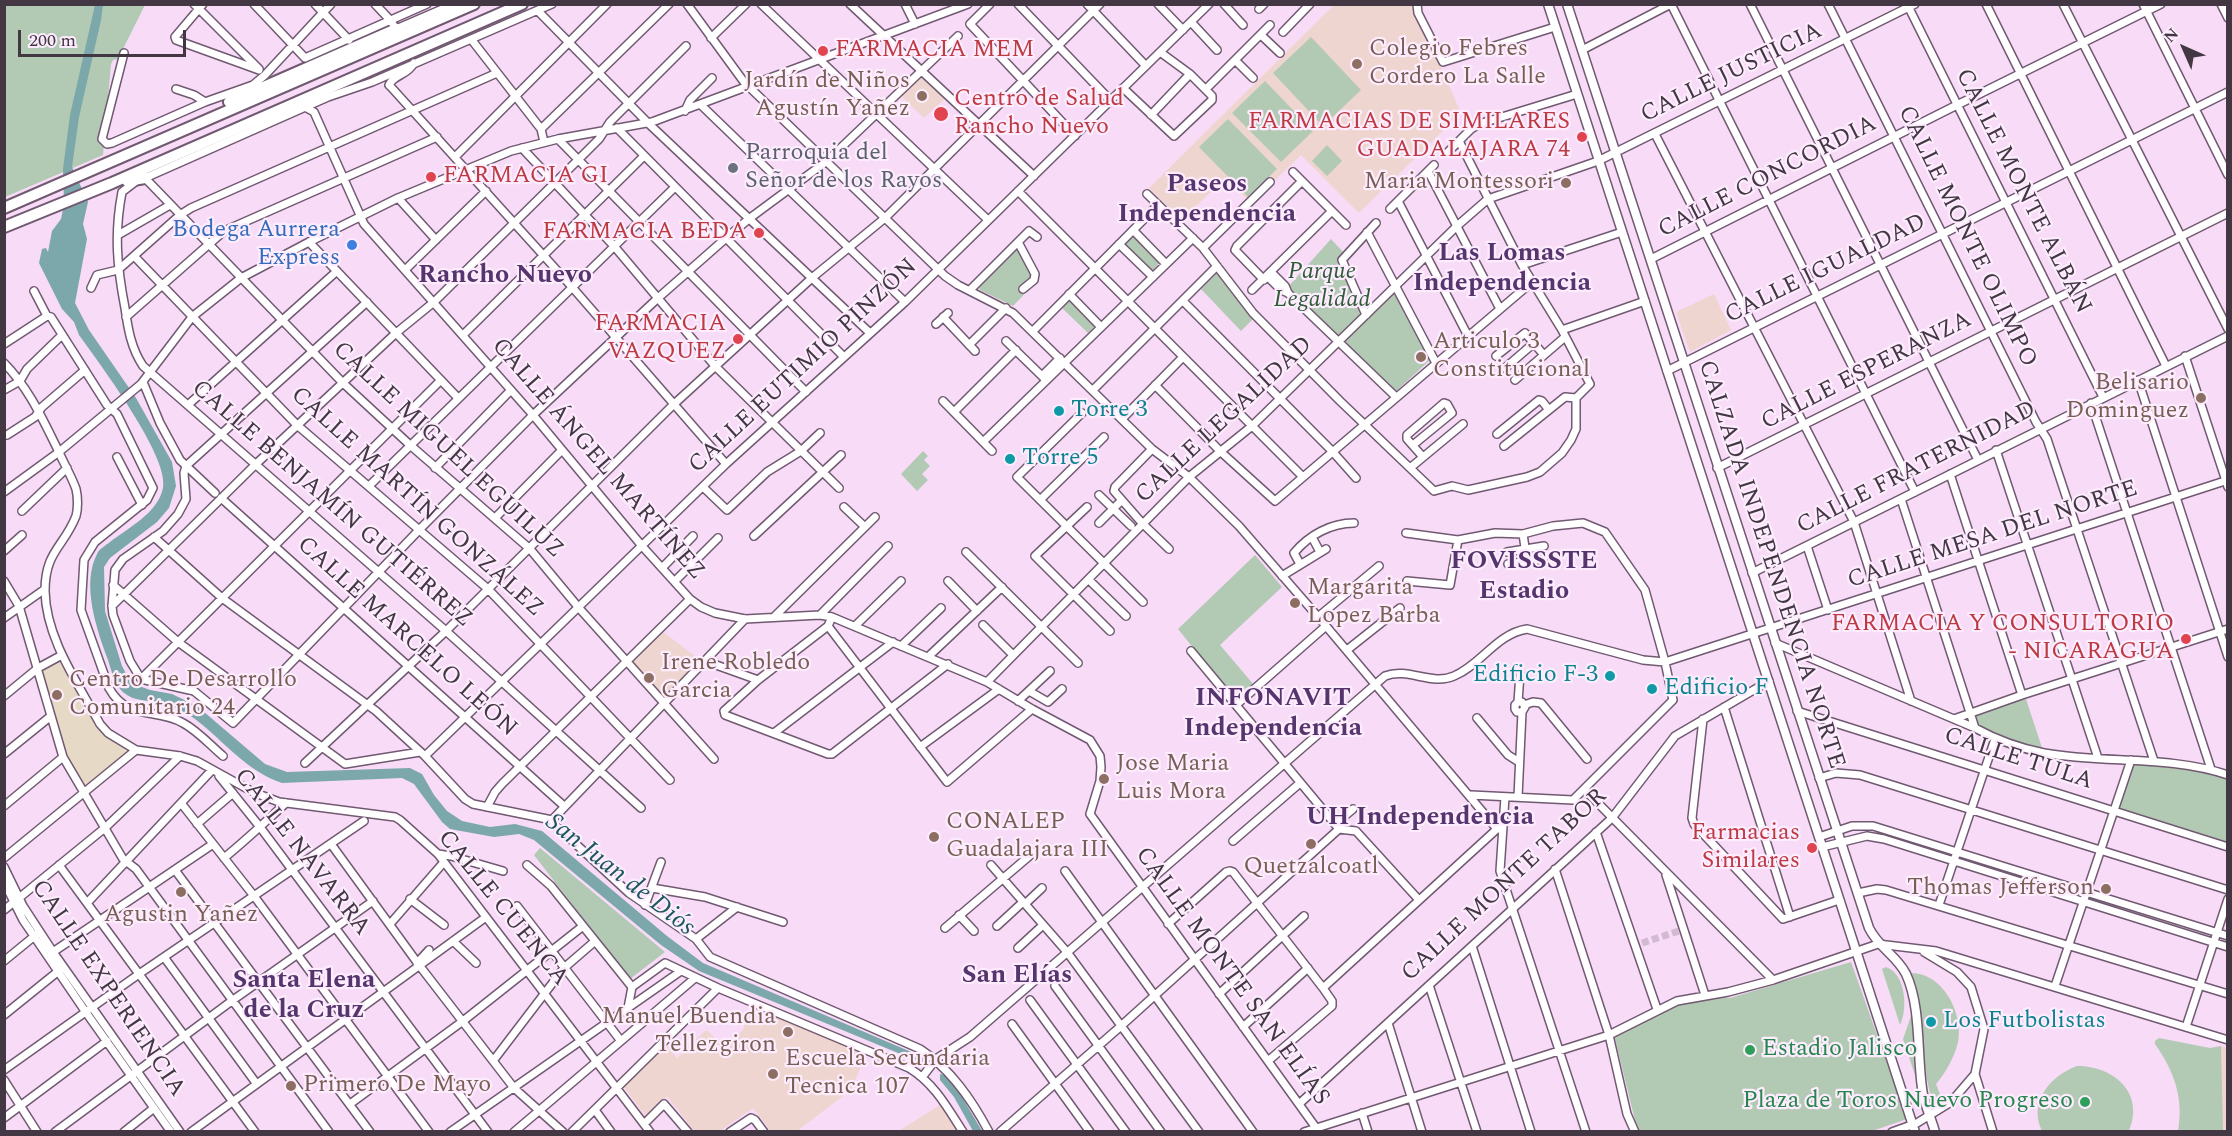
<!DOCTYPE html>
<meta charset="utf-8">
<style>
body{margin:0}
#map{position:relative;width:2232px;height:1136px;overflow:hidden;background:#f7dbf7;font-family:Spectral,serif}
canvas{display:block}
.frame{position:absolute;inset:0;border:6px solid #423742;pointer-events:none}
.north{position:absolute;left:2154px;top:18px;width:60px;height:60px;-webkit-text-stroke:4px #fdecfd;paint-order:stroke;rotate:315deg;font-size:16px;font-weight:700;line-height:24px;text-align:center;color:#423742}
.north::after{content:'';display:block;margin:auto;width:21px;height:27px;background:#423742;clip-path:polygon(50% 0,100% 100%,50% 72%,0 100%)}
.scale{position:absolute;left:18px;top:30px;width:168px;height:27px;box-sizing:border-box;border:3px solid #423742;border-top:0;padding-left:8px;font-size:18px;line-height:21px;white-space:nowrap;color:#423742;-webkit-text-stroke:4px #fdecfd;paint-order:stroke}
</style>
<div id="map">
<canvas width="2232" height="1136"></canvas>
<div class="frame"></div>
<div class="north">N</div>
<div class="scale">200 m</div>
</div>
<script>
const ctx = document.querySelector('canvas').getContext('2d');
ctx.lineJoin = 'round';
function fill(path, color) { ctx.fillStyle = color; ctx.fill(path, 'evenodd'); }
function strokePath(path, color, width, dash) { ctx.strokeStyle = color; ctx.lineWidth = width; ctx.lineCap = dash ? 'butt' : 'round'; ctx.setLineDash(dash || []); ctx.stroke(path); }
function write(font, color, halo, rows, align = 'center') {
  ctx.font = font + ' Spectral,serif'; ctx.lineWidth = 4.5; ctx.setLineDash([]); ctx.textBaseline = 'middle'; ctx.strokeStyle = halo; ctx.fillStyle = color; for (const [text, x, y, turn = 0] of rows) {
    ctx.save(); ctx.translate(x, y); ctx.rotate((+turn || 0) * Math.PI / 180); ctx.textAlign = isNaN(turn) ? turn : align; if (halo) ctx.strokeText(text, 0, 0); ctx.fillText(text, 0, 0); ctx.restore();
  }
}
const commercial = new Path2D(`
 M62,656l39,76 31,19 -47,40 -21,-35 -26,-88z`);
const education = new Path2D(`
 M1334,5h81l3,10 43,98 -102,100 -58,-58 -50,48 -26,-25 -43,42 -33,-32z
 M920,75l26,23 -22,20 -25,-24z
 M1714,294l17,36 -41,22 -14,-40z
 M662,631l38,29 -35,37 -33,-36z
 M751,1008l116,44 -16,38 -54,41h-26l-18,-23 -33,23h-26l-27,-35 -20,22 -23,-31 42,-42 11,13 29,-28 20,17 17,-17z
 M2221,1046l6,2v83h-5z
 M940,1105l19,25 -2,2h-60z`);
const green = new Path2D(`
 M4,5h141l-27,54 -5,1 -2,4 -8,91 -98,42z
 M1311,37l50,53 -38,36 -50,-53z
 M1265,81l48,50 -32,31 -49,-49z
 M1228,119l49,50 -29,28 -49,-50z
 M1327,145l15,16 -15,15 -15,-15z
 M1134,235l26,27 -8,9 -27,-27z
 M1331,239l14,15 -7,7 22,53 -23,23 -50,-49z
 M1016,250l5,2 15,30 -23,24 -33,-16 -1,-3z
 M1218,272l36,46 -13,13 -40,-42z
 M1395,292l35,68 -35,32 -53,-50z
 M1070,300l26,25 -8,8 -26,-25z
 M923,451l5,5 -4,4 6,6 -8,8 6,6 -11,11 -16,-17z
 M1255,555l27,32 -62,58 34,40 -19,15 -57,-71z
 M2025,696l18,55 -29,-7 -38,-18 -1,-11z
 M2134,763l76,10 17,6v65l-108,-35z
 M540,848l125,104 -35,27 -96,-124z
 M1851,962l56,157 -38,13 -229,-1 -5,-11 -21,-85c36,-17 74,-41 116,-37z
 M1886,967c20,7 22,42 14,58l-18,-56z
 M1909,973c33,-2 55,40 49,69 -4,16 -12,30 -22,42l7,18 -10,5 -7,-32 -9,-80z
 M1912,1013l6,71 -15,-45z
 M2159,1038l51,10 11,-2 2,85h-45c6,-33 -4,-60 -23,-87v-3z
 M2077,1066c37,0 68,27 52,65h-87c-14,-29 8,-55 35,-65z`);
const water = new Path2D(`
 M95,5h8l-2,15 -22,97 -7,50 16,35 -5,22 4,15 -12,64 14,27 47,68 36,64 4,24 -7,22 -12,14 -47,36 -6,9 1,44 17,55 9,17 19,7 22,4 25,12 68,58 22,8 123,-4 12,6 12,21 13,16 15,10 28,6 25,-3 27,7 125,105 36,27 220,94 3,5h-6l-221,-91 -38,-26 -127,-105 -15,-6 -25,3 -44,-8 -8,-7 -28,-38 -12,-6 -120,5c-36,-12 -58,-42 -87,-64 -8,-6 -20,-12 -29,-15 -13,-5 -27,-1 -39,-9 -12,-7 -15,-23 -19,-35 -11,-30 -27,-75 -11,-106 2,-5 8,-8 13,-12 18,-14 48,-29 53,-54 7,-31 -64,-125 -84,-153l-5,-13 -12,-13 -23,-46 3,-14 4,-1 2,4 4,-21 9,-12 3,-15 -1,-35 7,-54z
 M940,1074l5,1 14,17 23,39h-9l-19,-34 -14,-17z`);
const minorTunnel = new Path2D(`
 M1642,943l37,-12`);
const minor = new Path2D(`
 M194,4l65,65
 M203,4l-28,33 1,3 83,30
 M254,4l51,54 122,-54
 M315,4l34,36
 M375,4l16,17 5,8 58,-25
 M552,4l-180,78 -44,15 -183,81 198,205 67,62 120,104 49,59 135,151
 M687,4l57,78 201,194 13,9 55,28 139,136 37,28 50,49 87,100 171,203h5
 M761,4l227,216
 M850,4l184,172
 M905,4l10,20
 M990,4l-20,20 105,112
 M1018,4l93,97
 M1087,4l59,62
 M1158,4l25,26
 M1224,4l19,21
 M1417,4l1,9 25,49 112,-35
 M1671,4l244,488
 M1750,4l228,456
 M1828,4l208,418 11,17 107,322
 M1907,4l196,393
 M1986,4l180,362
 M2063,4l165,325
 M2143,4l85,171
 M2221,4l7,14
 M1259,9l5,-5
 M538,11l110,112 222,210
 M1191,22l26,28
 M1283,32l27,-28
 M1261,35l19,18
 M711,38l35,-34
 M471,39l70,90 3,13
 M1582,50l89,-46
 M124,53l-22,86 5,5 5,-1 93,-41 48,-17 12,-10 66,-71
 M1235,60l18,18
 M414,63c-7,13 -20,11 -25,22l2,2 181,200 154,177
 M1123,88l51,48 38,-36v-4l-22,-22 -30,-22
 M176,89l18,6 11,7
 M1206,89l64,-64
 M701,105l204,197
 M305,107l9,5 50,112 169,191 109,131 48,53 11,8 14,6 30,6 75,-4 12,2 155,65 45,27 58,31 10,16 1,11 -1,14 -10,33 229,318
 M685,111l5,-11 22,-22
 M1151,115l39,-41
 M617,128l227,229
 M541,129l128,-125
 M1655,134l199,388 57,179
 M558,139l248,253
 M522,148l92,98 101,120 124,122
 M1448,152l23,-23 8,-5 98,-30
 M455,157l152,-153
 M1428,171l72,138
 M1293,172l53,53
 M135,182l-13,10c-8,42 -5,75 3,116 3,21 6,40 18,58l303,265 195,177
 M1018,191l285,286
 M1147,194l56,54 50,65 87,88 94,90 18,-5 16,4 59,-13 13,-5 22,-19 9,-13 5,-11v-31l14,-14 -28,-54 -40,-65 -63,-124
 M398,198l38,42
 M1398,201l70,135
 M1390,209l44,-44
 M1133,230l33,34
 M1367,232l69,131
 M118,235l52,-30
 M309,242l149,156
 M1018,242l17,32 -1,6 -11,9
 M1119,244l34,33
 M1203,248l67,-66
 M134,256l163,169 191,164 182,191
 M1651,259l306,-154 204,-101
 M1522,265l100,-33
 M405,270l81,-79
 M1272,273l13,13 3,7
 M1268,277l13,13 7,3 108,104
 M1264,280l-29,-30 2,-4 65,-65
 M91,288l6,-13 21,-5 62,-55 11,-7 306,-135
 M970,290l59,-59 8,6
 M1252,290l80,-79
 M34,291l13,25 4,1 56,88 10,9 36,74 -6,12 -52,42 -11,18 -3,50 28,78c19,34 47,19 74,35 15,8 28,23 40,33
 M1069,294l32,33
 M1183,301l149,150 24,27
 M1366,315l-24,-55 34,-37
 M126,317l98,-86 213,-94
 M943,317l32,34
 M936,324l12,-11
 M1562,330l83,-29
 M1033,331l125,-126
 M463,335l181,-179
 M1006,341l40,39
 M4,344l43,-28
 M969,345l37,-37
 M1496,356l29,-23 19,22
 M2185,356l43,131
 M4,363c24,24 38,55 53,85 6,14 14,27 19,41 2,8 2,20 0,27 -12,31 -31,35 -31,75 1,48 33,92 55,133l8,9 28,17 44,6 17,5 56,31 26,10 116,15 5,3 38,34 212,278
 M1505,368l29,-25
 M1667,371l561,-279
 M1042,376l18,-18
 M1515,380l50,-43
 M2138,380l90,277
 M143,382l17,41 20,37 35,33
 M1155,385l66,67 54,49 257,-219
 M4,390l16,-9 7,-12 35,-34
 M1093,390l124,-124
 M943,401l49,50
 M2091,403l120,366
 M189,404l148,-133
 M954,412l62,-62
 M1082,413l-65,64 126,125
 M1122,419l61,-62
 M1497,434l42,-34 3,1 7,9
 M7,435l28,-18 7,-10 43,-37
 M983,442l210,-204
 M1413,445l39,-32 -5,-9 -3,-1 -37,32v4l16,18
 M1504,446l61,-49 11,1
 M1152,449l-37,38 -1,4 28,32 27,26
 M1996,450l102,308
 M117,457l25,48
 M186,466l-2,7 2,26 -8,15 -15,17 -40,28 -8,11 -3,36 1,9 17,46 11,18 53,12 39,32 187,-194 113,-114 125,-117 67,-59 25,-21 77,-57 131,-125
 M186,466l181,-164
 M435,468l76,-78
 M1410,468l53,-44
 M1717,468l511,-255
 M1950,474l72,221
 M369,486l306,-299
 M703,487l24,23 40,-38 34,-21 19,-18
 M4,492l55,-40 82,-68 51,-67 49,-39 68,-36 89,-44 113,-47 47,-12 94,-17 316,-118
 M1099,495l32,31
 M221,498l343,308
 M1901,499l74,229
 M1040,500l64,-63
 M844,507l21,20
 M1087,507l-52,49 75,75
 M22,511l45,-43
 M495,518l67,-68
 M1099,523l22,-22
 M1406,533l52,7 37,-7 28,1 30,-8 30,-3 22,9 40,58 20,72 8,38 -100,100 -102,-5
 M1523,534l4,27
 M754,536l87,-81
 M154,537l68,61 154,113 49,45 40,43 8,5 79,16
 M1312,537l8,15
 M1807,546l21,64
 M4,551l18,-16
 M966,552l112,111
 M1507,552l37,-6
 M1300,564l-6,-11c15,-18 37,-30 60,-30
 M1508,564l36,-5
 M662,568l31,-32
 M1752,573l476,-237
 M1282,576l44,-27
 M1089,580l37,36
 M4,581l15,25 44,151 60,102 13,10 193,263
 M675,581l43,-43
 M948,581l29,30
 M1407,581l43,4 8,-45
 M113,585l65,57 167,122 75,-12
 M112,606l144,-142 140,-131 38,-31 144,-142 21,-21 11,-17 76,-76
 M820,615l68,-69
 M774,617l101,-100
 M832,617l-4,9 -70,54 -34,31 1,4 103,39h4l116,-90
 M1318,617l61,-51
 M4,618l41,-29
 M983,625l30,30
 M828,626l119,156 85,-73
 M855,626l46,-45
 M1775,643l200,85c22,12 44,20 69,25 61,11 124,2 184,22
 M901,646l40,-38
 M1347,650l53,-42
 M1191,651l148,178 17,2 63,69
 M929,656l73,-69
 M705,661l53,19
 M141,679l300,-299
 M987,682l202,-205 63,-51 205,-200 31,-27 110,-38 317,-157
 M1029,691l19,11 14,-13
 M4,696l34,-28 24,-13
 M1018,701l32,-30
 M1518,702l2,-28
 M1236,705l90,-79
 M1524,705l9,-3 8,1 46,56
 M1724,707l66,210
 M1797,711l431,136
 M1477,718l31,37 11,7
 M1703,719l-11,99 2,6 89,95 56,-19
 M1954,719l68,-24 206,-66
 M774,733l119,-91
 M920,747l79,-58
 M4,754l47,-38
 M425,756l301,-292 179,-162 304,-298
 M305,763l141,-132 227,-226 140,-128 72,-59 215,-214
 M219,776l41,51 228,305
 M1819,778l17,-5 24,2 368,115
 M1584,789l189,191
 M1505,797l-5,74 86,261
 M1518,797l4,-85 3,-5 -3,-5h-4l-3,3v4l2,3h5
 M181,803l73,93 175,236
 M4,806l59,-49
 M487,807l8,-15 7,-8 188,-185
 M552,820l1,3 76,70 67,46 14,18 210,92c31,20 52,51 69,83
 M552,820l193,-201
 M197,824l36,-31
 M1335,824l18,-15
 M1596,832l61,177
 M1819,837l33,-11h21l355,110
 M1233,841l67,-58
 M331,844l88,121 95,123 49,44
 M1822,847l45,-11 17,3 344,108
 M438,854l13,2 52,15
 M4,858l132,-108
 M224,858c22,-18 41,-36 62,-55
 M59,865l196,267
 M527,865l24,21 81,101 -4,21
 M991,865l76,87 132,180
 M4,867l19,39 30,46 127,180
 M1555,869l54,166 18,79 8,18
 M175,870l195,262
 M1065,871l188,261
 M1666,875l39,120
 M4,882l19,38 62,91 86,121
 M652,888l53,9 78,25
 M1858,893l19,-4 9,1 342,104
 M19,898l87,-71 74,-71
 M410,899l34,26
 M87,903l125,-133
 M1025,904l17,-16
 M645,905l16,-43
 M1939,905l56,-166
 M517,906l104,135
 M4,910l10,-8
 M959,915l15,16
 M390,924l54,-62
 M1168,924l58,-52 4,-1 3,1 90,116 9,13v5l-64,55
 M997,926l26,-24
 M945,928l89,-76
 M696,939l41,-32
 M453,941l23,22
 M1472,946l59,186
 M1018,948l25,-23
 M53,952l160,-108
 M164,957l92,126
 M4,961l33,-27
 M417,963l12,-13
 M1429,985l48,147
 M1055,986l106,146
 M2055,986l76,-226
 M632,987l33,-24 53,25 191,80c25,15 38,39 54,64
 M1323,988l174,-159
 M1219,994l85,-78
 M1030,1000l96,132
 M4,1015l57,-46
 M1388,1023l34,109
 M1012,1024l78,108
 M1243,1027l65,-59
 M2186,1027l42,-128
 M493,1061l71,-93 30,-26
 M4,1070l135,-96 225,-153
 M1975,1074l18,58
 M923,1076l13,-17 34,-22 415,-361c23,-9 46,10 69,0 28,-12 42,-42 73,-47l116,31 22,2 563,-182
 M4,1080l33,52
 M350,1104l113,-83 120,-95
 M1299,1104l313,-286 63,-82 94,-55
 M595,1110l16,22
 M1362,1113l6,19
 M4,1118l103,-77
 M644,1124l20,-20 24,28
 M55,1132l178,-132 140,-99
 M124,1132l30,-24
 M191,1132l295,-215
 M450,1132l231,-161
 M514,1132l181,-154
 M572,1132l146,-144
 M730,1132l21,-14 4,2 9,12
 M1000,1132l121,-106 218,-197
 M1304,1132l305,-97 68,-34 51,-9 45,-12 105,-36 58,7 292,89
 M1892,1132l25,-9 34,-21 24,-28 9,-45 -13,-42 -14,-15 -33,-20`);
const major = new Path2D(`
 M1548,4l367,1128
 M1567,4l302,924c9,19 28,28 37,46 15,32 11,79 16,114 1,14 9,29 13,44`);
const highway = new Path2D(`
 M229,102l167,-73
 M127,181l18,-3
 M4,208l470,-204
 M4,227l108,-44 410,-179`);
const markers = [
 [823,51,6,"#e0444e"],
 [1357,64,6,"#8d6e63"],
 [922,96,6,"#8d6e63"],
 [941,114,8,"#e0444e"],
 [1582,137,6,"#e0444e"],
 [733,168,6,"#6b7280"],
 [431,177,6,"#e0444e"],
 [1566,183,6,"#8d6e63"],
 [759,233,6,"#e0444e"],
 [352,245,6,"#3f7fe0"],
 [738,339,6,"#e0444e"],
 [1421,357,6,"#8d6e63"],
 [2201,398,6,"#8d6e63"],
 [1059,411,6,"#0f9aa8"],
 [1010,459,6,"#0f9aa8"],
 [1295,603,6,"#8d6e63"],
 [2186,639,6,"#e0444e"],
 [1610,676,6,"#0f9aa8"],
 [649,678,6,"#8d6e63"],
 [1652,689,6,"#0f9aa8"],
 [57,695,6,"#8d6e63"],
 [1104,779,6,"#8d6e63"],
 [934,837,6,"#8d6e63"],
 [1311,844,6,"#8d6e63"],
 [1812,848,6,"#e0444e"],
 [2106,889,6,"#8d6e63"],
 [181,892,6,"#8d6e63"],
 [1931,1022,6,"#0f9aa8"],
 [788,1032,6,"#8d6e63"],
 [1750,1050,6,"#2e9e5b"],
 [773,1074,6,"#8d6e63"],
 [291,1086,6,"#8d6e63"],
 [2085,1102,6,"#2e9e5b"]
];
const educationNames = [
 ["Colegio Febres",1369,50],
 ["Cordero La Salle",1369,78],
 ["Jardín de Niños",910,82,"right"],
 ["Agustín Yañez",910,110,"right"],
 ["Maria Montessori",1554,183,"right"],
 ["Articulo 3",1433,343],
 ["Constitucional",1433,371],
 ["Belisario",2189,384,"right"],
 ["Dominguez",2189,412,"right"],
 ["Margarita",1307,589],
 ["Lopez Barba",1307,617],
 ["Irene Robledo",661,664],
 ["Garcia",661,692],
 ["Centro De Desarrollo",69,681],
 ["Comunitario 24",69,709],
 ["Jose Maria",1116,765],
 ["Luis Mora",1116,793],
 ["CONALEP",946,823],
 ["Guadalajara III",946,851],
 ["Quetzalcoatl",1311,868,"center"],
 ["Thomas Jefferson",2094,889,"right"],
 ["Agustin Yañez",181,916,"center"],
 ["Manuel Buendia",776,1018,"right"],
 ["Tellezgiron",776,1046,"right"],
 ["Escuela Secundaria",785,1060],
 ["Tecnica 107",785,1088],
 ["Primero De Mayo",303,1086]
];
const healthNames = [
 ["FARMACIA MEM",835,51,"left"],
 ["Centro de Salud",954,100,"left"],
 ["Rancho Nuevo",954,128,"left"],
 ["FARMACIAS DE SIMILARES",1570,123],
 ["GUADALAJARA 74",1570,151],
 ["FARMACIA GI",443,177,"left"],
 ["FARMACIA BEDA",747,233],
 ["FARMACIA",726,325],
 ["VAZQUEZ",726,353],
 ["FARMACIA Y CONSULTORIO",2174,625],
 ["- NICARAGUA",2174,653],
 ["Farmacias",1800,834],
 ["Similares",1800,862]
];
const streetNames = [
 ["CALLE JUSTICIA",1732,74,-26],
 ["CALLE CONCORDIA",1768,178,-27],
 ["CALLE MONTE ALBÁN",2022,192,63],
 ["CALLE MONTE OLIMPO",1966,237,64],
 ["CALLE IGUALDAD",1826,270,-26],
 ["CALLE EUTIMIO PINZÓN",804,367,-43],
 ["CALLE ESPERANZA",1867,372,-27],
 ["CALLE LEGALIDAD",1225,421,-43],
 ["CALLE MIGUEL EGUILUZ",447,451,43],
 ["CALLE ÁNGEL MARTÍNEZ",597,460,49],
 ["CALLE FRATERNIDAD",1917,469,-27],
 ["CALLE MARTÍN GONZÁLEZ",416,503,42],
 ["CALLE BENJAMÍN GUTIÉRREZ",331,505,41],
 ["CALLE MESA DEL NORTE",1993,536,-18],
 ["CALZADA INDEPENDENCIA NORTE",1770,565,72],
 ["CALLE MARCELO LEÓN",406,638,42],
 ["CALLE TULA",2018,760,18],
 ["CALLE NAVARRA",301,853,52],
 ["CALLE MONTE TABOR",1505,886,-43],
 ["CALLE CUENCA",502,909,51],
 ["CALLE MONTE SAN ELÍAS",1231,977,54],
 ["CALLE EXPERIENCIA",107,989,56]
];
const worshipNames = [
 ["Parroquia del",745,154],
 ["Señor de los Rayos",745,182]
];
const shopNames = [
 ["Bodega Aurrera",340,231],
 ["Express",340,259]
];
const parkNames = [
 ["Parque",1322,273],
 ["Legalidad",1322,301]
];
const cultureNames = [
 ["Torre 3",1071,411],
 ["Torre 5",1022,459],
 ["Edificio F-3",1598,676,"right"],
 ["Edificio F",1664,689],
 ["Los Futbolistas",1943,1022]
];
const leisureNames = [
 ["Estadio Jalisco",1762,1050],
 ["Plaza de Toros Nuevo Progreso",2073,1102,"right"]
];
const neighbourhoodNames = [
 ["Paseos",1207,186],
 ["Independencia",1207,216],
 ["Las Lomas",1502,255],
 ["Independencia",1502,285],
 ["Rancho Nuevo",505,277],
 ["FOVISSSTE",1524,563],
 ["Estadio",1524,593],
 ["INFONAVIT",1273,700],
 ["Independencia",1273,730],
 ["UH Independencia",1420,819],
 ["San Elías",1017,977],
 ["Santa Elena",304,982],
 ["de la Cruz",304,1012]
];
const waterNames = [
 ["San Juan de Diós",619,876,38]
];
fill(commercial, '#e6d9c6');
fill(education, '#efd5cf');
fill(green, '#b2c9b4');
fill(water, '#7ca7ab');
strokePath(minorTunnel, '#d3bad3', 7, [7, 3.5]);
strokePath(minor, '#715971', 10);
strokePath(major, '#715971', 11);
strokePath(highway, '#715971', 14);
strokePath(minor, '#fff', 7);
strokePath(major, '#fff', 8);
strokePath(highway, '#fff', 10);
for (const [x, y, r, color] of markers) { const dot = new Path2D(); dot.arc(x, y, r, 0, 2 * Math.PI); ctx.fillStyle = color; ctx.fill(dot); strokePath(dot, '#fdecfd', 2); }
write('24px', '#785e54', '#fdecfd', educationNames, 'left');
write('24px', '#be3a42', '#fdecfd', healthNames, 'right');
write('24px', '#423742', '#fdecfd', streetNames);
write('24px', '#5b616d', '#fdecfd', worshipNames, 'left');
write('24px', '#366cbe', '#fdecfd', shopNames, 'right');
write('italic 24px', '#2f5b36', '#fdecfd', parkNames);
write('24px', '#0d838f', '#fdecfd', cultureNames, 'left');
write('24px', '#27864d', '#fdecfd', leisureNames, 'left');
write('bold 26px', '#56356f', '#fdecfd', neighbourhoodNames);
write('italic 26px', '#1a585d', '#fdecfd', waterNames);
</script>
